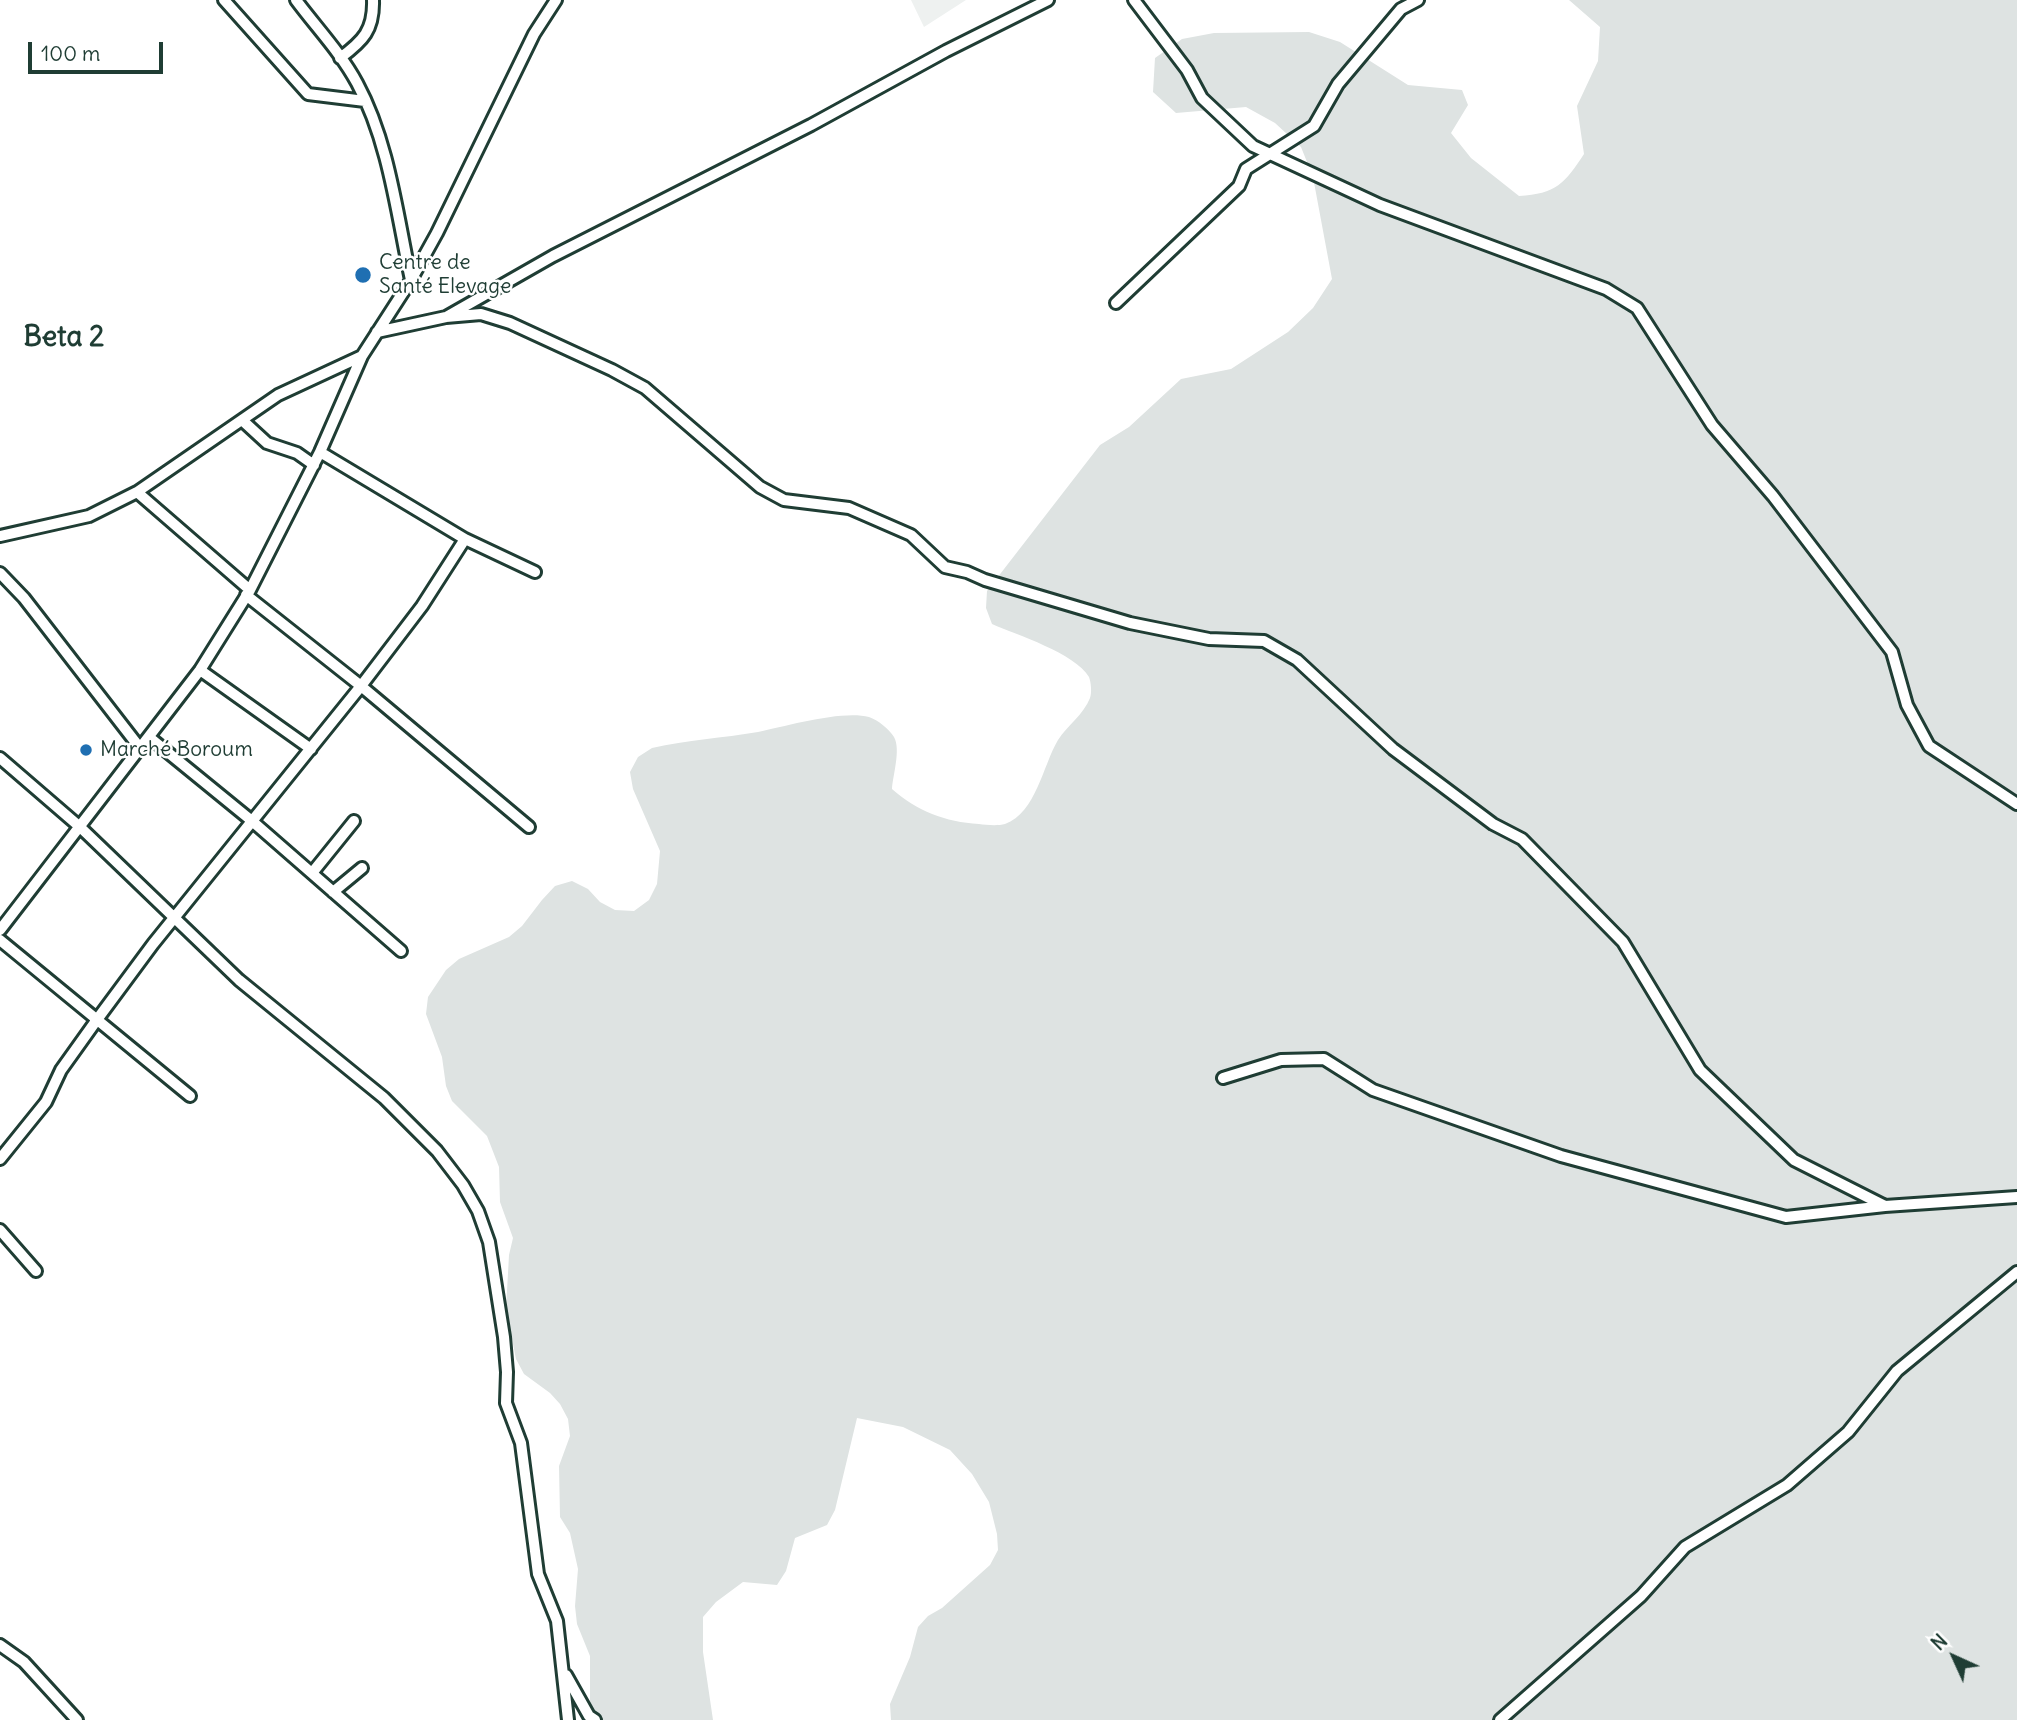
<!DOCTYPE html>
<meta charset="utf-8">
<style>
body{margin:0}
#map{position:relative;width:2017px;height:1720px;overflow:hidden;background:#fff;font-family:Delius,sans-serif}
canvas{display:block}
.north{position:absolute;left:1919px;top:1622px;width:70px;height:70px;-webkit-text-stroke:5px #fff;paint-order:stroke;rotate:315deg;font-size:19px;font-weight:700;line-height:28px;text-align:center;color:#1f3d34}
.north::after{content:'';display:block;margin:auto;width:24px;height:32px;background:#1f3d34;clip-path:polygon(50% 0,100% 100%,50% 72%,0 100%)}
.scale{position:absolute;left:28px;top:42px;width:135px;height:32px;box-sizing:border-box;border:4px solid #1f3d34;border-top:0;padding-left:9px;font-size:21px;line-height:24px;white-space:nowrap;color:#1f3d34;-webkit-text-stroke:5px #fff;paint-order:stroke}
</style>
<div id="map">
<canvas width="2017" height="1720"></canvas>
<div class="north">N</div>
<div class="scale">100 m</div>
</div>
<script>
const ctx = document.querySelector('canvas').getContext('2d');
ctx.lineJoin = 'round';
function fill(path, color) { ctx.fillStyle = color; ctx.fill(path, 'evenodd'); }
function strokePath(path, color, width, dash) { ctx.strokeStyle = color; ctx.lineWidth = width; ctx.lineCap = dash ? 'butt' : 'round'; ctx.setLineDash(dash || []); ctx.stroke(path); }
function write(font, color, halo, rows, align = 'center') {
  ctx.font = font + ' Delius,sans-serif'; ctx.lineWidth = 5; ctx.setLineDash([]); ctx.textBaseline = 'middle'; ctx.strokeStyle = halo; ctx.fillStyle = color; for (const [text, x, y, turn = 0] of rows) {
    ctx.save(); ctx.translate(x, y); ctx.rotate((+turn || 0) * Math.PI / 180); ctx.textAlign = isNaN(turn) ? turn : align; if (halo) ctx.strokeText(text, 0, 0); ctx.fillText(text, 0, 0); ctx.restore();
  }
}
const built = new Path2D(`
 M911,0h55l-42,27z`);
const green = new Path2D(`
 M1569,0h448v1720h-1126l-1,-16 20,-47 8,-30 10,-11 14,-8 48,-43 8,-15 -1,-16 -8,-32 -17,-28 -22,-24 -47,-23 -46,-9 -22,92 -8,15 -32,13 -9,33 -9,14 -34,-3 -27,20 -13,15v35l10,68h-123v-64l-13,-32 -2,-18 3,-37 -8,-36 -10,-16 -1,-51 11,-30 -2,-17 -8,-15 -10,-11 -26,-19 -8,-15 -10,-50 3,-54 4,-17 -13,-36 -1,-35 -12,-31 -35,-35 -6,-15 -4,-29 -16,-43 2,-17 18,-27 13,-11 50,-22 13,-11 20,-26 13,-14 17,-5 16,8 12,13 15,8 19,1 15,-11 8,-16 3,-33 -27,-62 -3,-17 8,-15 14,-9c35,-8 71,-10 106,-16 29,-6 84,-22 111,-15 9,3 20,12 25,20 7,13 -1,37 -2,52 25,22 53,33 87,35 7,1 19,2 26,0 31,-11 38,-59 53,-84 9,-14 26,-26 32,-42 2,-5 1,-16 -1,-21 -14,-24 -72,-42 -97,-53l-6,-16 1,-17 113,-146 29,-18 52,-48 50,-10 57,-37 25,-24 19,-29 -19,-102 -12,-30 -26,-24 -29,-16 -70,6 -23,-21 2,-34 27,-19 32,-6 95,-1 31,10 68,43 54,5 6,15 -17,28 20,25 48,38c37,-2 46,-13 65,-42l-7,-48 21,-45 2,-34z`);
const minor = new Path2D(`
 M224,0l84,94 57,7
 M296,0c20,27 45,53 61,83 32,59 40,132 54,197
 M1134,0l53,70 15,28 51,48 127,59 226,84 31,19 75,117 61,71 119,156 15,53 22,41 88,58
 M340,58c23,-17 34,-28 33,-58
 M1116,303l123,-117 7,-17 68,-43 24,-42 63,-75 17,-9
 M446,317l35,-3 29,9 102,47 33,18 115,99 24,13 65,8 62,27 34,32 22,5 18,8 145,43 79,16 55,2 33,19 96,89 100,75 29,15 101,103 77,128 94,90 91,46
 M377,332l69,-15 107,-61 258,-131 135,-74 102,-51
 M242,420l25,23 30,10 17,12
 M320,452l145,87 70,33
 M137,492l113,98
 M0,536l89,-20 48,-24 141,-97 84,-39
 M0,573l24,25 116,150
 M246,595l115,91 168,141
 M200,670l111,79
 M149,737l103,84 149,130
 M0,758l80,69 159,153 145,118 53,53 26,34 15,26 11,31 15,95 3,35 -1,31 15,40 17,131 19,47 11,99
 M312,873l42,-52
 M333,892l29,-24
 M0,930l200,-260 50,-80 70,-138 42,-96 49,-76 26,-47 97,-199 22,-34
 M0,940l190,156
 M1223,1078l58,-18 43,-1 49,31 188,66 225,61 99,-11 132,-9
 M0,1159l46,-57 15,-32 35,-49 57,-77 208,-258 61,-80 43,-67
 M0,1230l36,41
 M0,1645l24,17 53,58
 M566,1675l23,41 6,4
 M1500,1720l141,-124 44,-49 102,-62 61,-53 49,-61 120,-99`);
const markers = [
 [363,275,9,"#1f6fb2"],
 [86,750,7,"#1f6fb2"]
];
const poiNames = [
 ["Centre de",379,263],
 ["Santé Elevage",379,287],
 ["Marché Boroum",100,750]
];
const districtNames = [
 ["Beta 2",64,338]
];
fill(built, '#eef1f0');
fill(green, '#dee3e2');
strokePath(minor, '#1f3d34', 16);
strokePath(minor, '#fff', 10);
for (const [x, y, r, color] of markers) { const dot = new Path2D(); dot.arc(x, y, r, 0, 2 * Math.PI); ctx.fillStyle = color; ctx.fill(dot); strokePath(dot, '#fff', 2.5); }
write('21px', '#1f3d34', '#fff', poiNames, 'left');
write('bold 28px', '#1f3d34', '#fff', districtNames);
</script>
